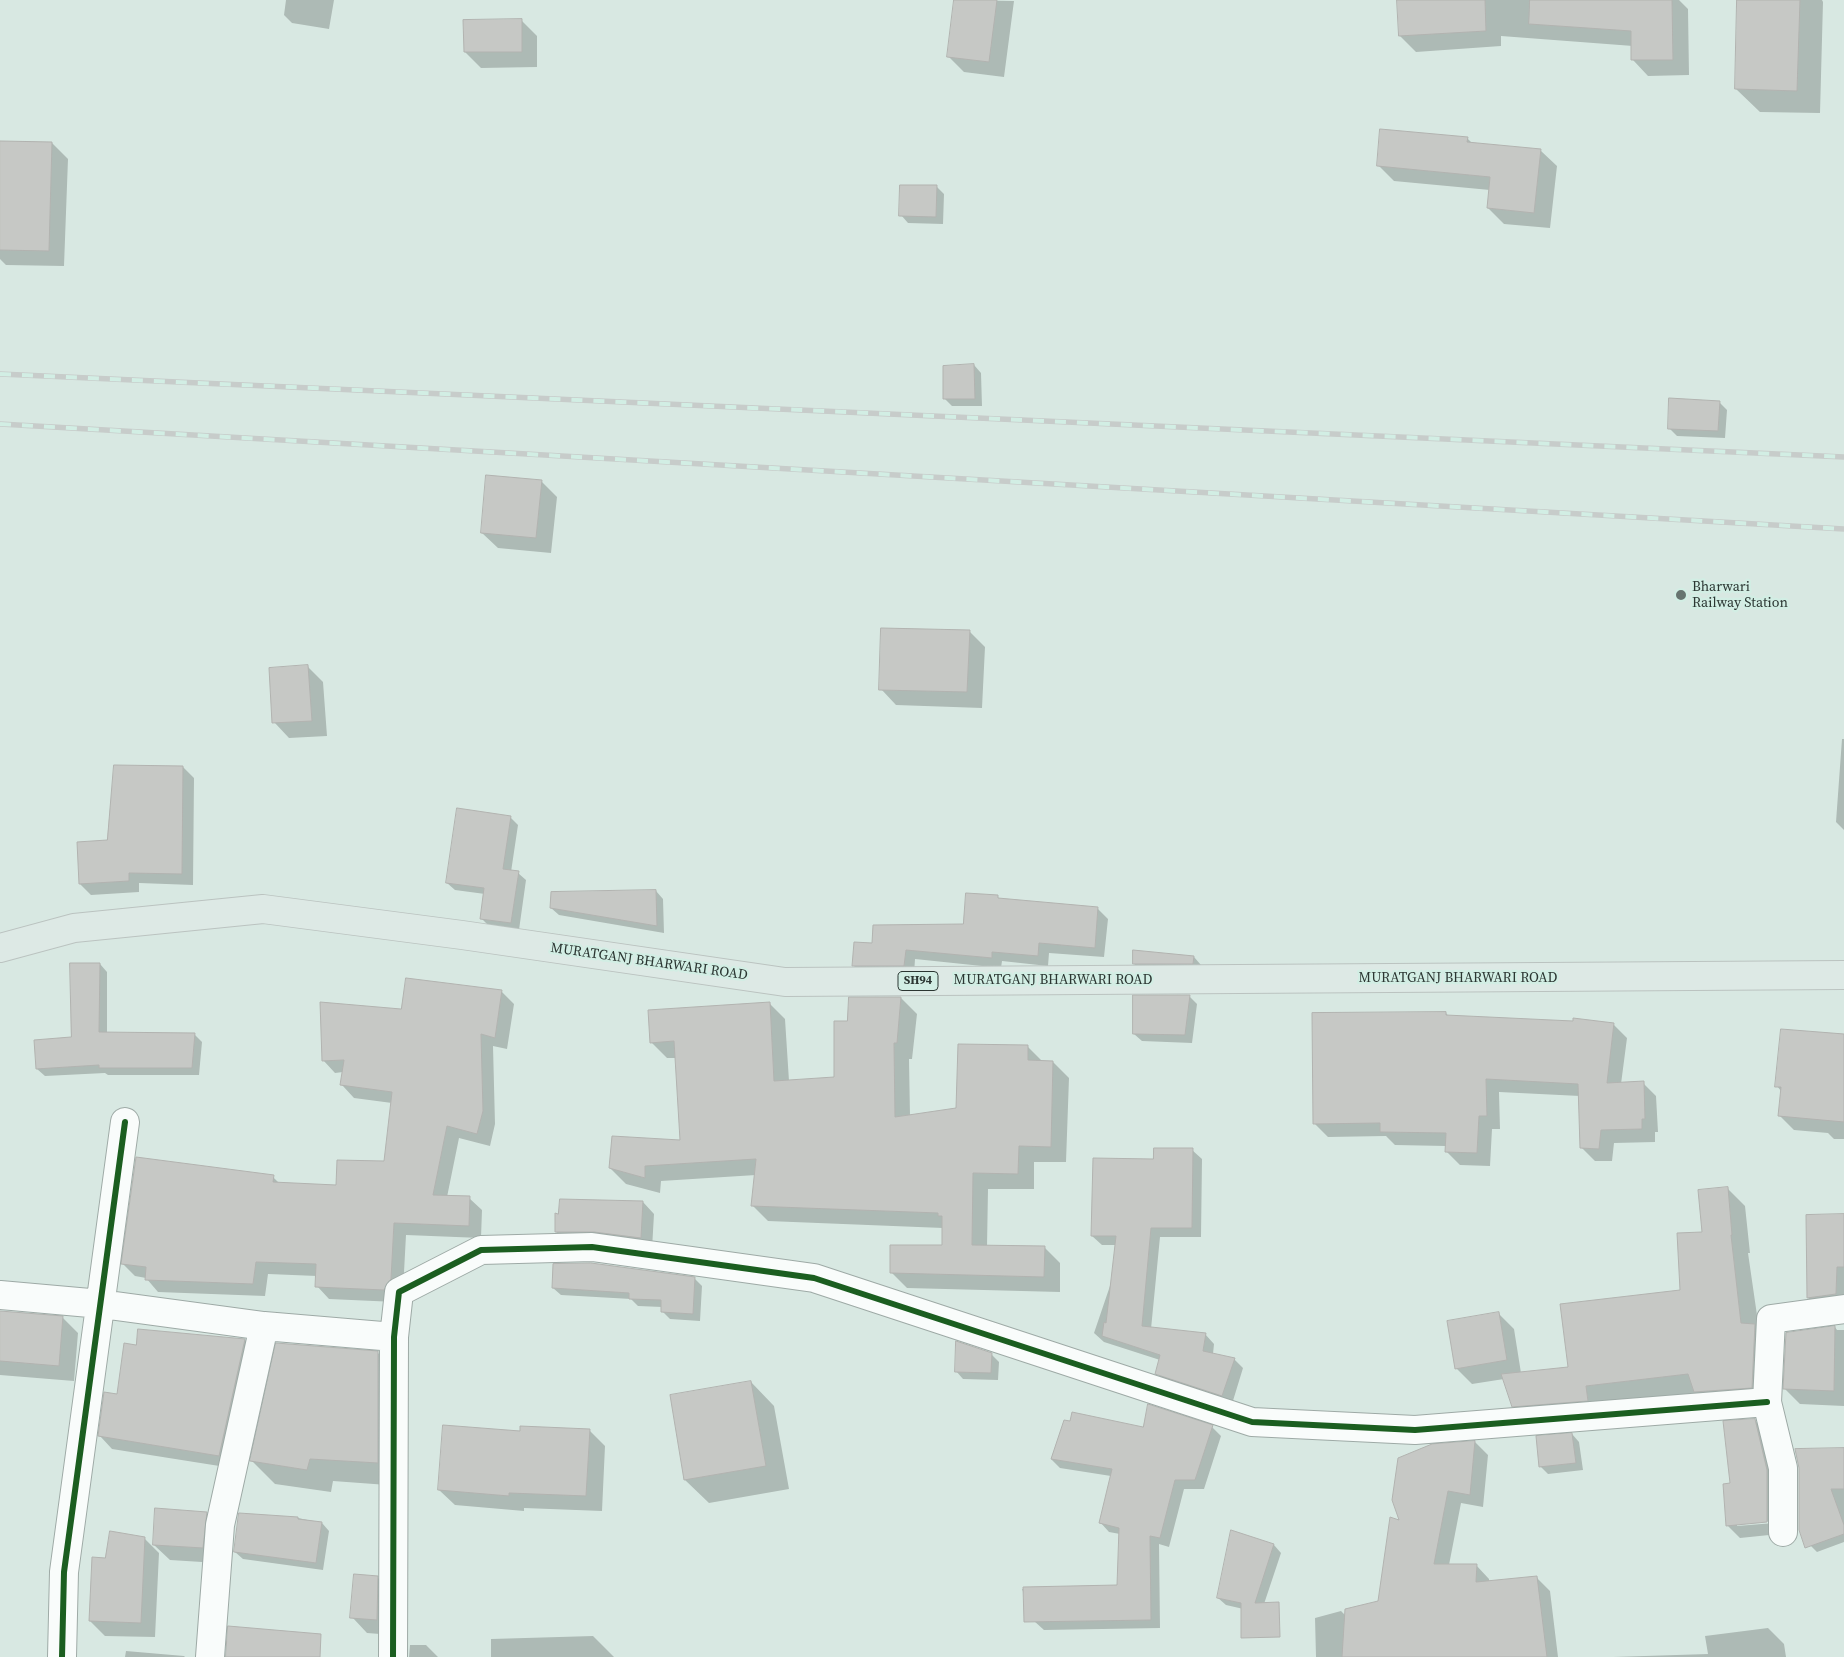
<!DOCTYPE html>
<style>
body{margin:0}
canvas{display:block;background:#d8e8e2}
</style>
<canvas width="1844" height="1657"></canvas>
<script>
const ctx = document.querySelector('canvas').getContext('2d');
ctx.lineJoin = 'round';
function fill(path, color) { ctx.fillStyle = color; ctx.fill(path, 'evenodd'); }
function strokePath(path, color, width, dash) { ctx.strokeStyle = color; ctx.lineWidth = width; ctx.lineCap = dash ? 'butt' : 'round'; ctx.setLineDash(dash || []); ctx.stroke(path); }
function write(font, color, halo, rows, align = 'center') {
  ctx.font = font + ' "Source Serif 4",serif'; ctx.lineWidth = 4.5; ctx.setLineDash([]); ctx.textBaseline = 'middle'; ctx.strokeStyle = halo; ctx.fillStyle = color; for (const [text, x, y, turn = 0] of rows) {
    ctx.save(); ctx.translate(x, y); ctx.rotate((+turn || 0) * Math.PI / 180); ctx.textAlign = isNaN(turn) ? turn : align; if (halo) ctx.strokeText(text, 0, 0); ctx.fillText(text, 0, 0); ctx.restore();
  }
}
const shadow = new Path2D(`
 M286,0h48l-5,29 -37,-6 -8,-8z
 M955,0l59,1 -10,76 -40,-5 -15,-15z
 M1398,0h281l9,9 1,66 -41,1 -15,-16v-14l-132,-10v10l-85,6 -16,-16z
 M1739,0h83l1,2 -3,111 -60,-1 -24,-23z
 M521,20l16,16v31l-56,1 -16,-16z
 M1467,138l5,5 69,8 16,15 -7,62 -46,-4 -16,-16 2,-18 -96,-9 -16,-16z
 M0,142l52,1 16,16 -4,107 -58,-1 -6,-6z
 M937,187l7,7 -1,30 -35,-1 -7,-8z
 M974,365l7,8 1,33h-30l-7,-7z
 M1719,402l8,8 -2,28 -48,-2 -8,-8z
 M541,481l16,16 -6,56 -53,-5 -16,-15z
 M969,631l16,16 -3,61 -86,-3 -15,-16z
 M307,666l16,16 4,54 -38,2 -15,-16z
 M1842,739h2v91l-8,-8z
 M183,767l11,11 -1,107 -54,-2v9l-48,3 -11,-11 28,-43z
 M510,817l8,8 -7,47 7,1 8,7 -7,50 -30,-4 -8,-8 4,-24 -30,-4 -8,-7z
 M656,891l7,8 1,34 -105,-18 -8,-7z
 M997,897l3,2 98,10 10,10 -4,38 -55,-4 -1,13 -46,-5 -1,7 -86,-9 -1,16h-51l-10,-10 20,-20 91,-19z
 M1194,957l7,8v6h-60l-7,-7z
 M100,964l7,8v61l87,1 8,8 -3,33h-91l-3,-2 -60,3 -8,-7 36,-30z
 M501,991l13,13 -7,45 -14,-3 2,78 -5,22 -31,-8 -12,59 22,1 13,12 -1,28 -75,-3 -3,56 -7,11 -67,-3 -12,-13v-10l-49,-2 -3,22 -107,-4 -12,-14 -11,-2 -12,-12 150,-87 7,7 58,2 47,-24 7,-59 -38,-5 -12,-13 1,-13 -8,1 -12,-13 79,-49z
 M1189,996l8,8 -5,39 -50,-2 -8,-7z
 M901,998l16,16 -5,45h-3l1,57 47,-7 70,-63 16,16h10l16,16 -3,84h-32v27h-46l-1,58h57l16,16v29l-153,-4 -16,-16 52,-26v-18l-175,-7 -16,-16 4,-30 -95,6 -1,12 -34,-9 -16,-16 71,-26 -4,-84h-10l-16,-16 118,-39 16,16 4,62 47,-3 12,-56z
 M1446,1013l3,4 165,8 13,13 -6,46 22,-1 13,13 2,36h-3v10l-41,1 -2,18h-17l-14,-14 -1,-51 -81,-4 1,37h-8l-2,37 -30,-1 -14,-14v-5l-51,-1 -9,-9 -58,1 -13,-13z
 M1844,1036v103h-10l-6,-6 -34,-3 -14,-14 1,-25 -4,-5z
 M1192,1150l10,9 -1,78h-41l-9,92 54,5 9,10 -1,10 21,5 9,9 -11,36 -66,-21 -9,-10 3,-13 -56,-18 -10,-9 18,-53 4,-35h-14l-10,-9 63,-75z
 M1727,1188l18,18 5,47h-2l22,152 -57,5 -16,-17 -93,11 -73,20 -18,-18 -9,-27 -32,5 -16,-16 43,-54 15,15 7,44 48,-5 113,-77 21,-58z
 M643,1202l11,12 -2,35 -84,-5 -12,-12 3,-17z
 M1844,1216v95l-20,2 -16,-15z
 M694,1278l8,8 -2,35 -30,-2 -8,-8v-4l-24,-1 -7,-7 -70,-4 -8,-7z
 M0,1312l63,6 15,15 -4,48 -74,-6z
 M1835,1327l2,3h7v76l-44,-2 -15,-15z
 M245,1340l12,13 -25,115 -120,-19 -12,-13 37,-90z
 M378,1353l23,23v110l-68,-5 -2,11 -56,-8 -23,-23z
 M991,1354l8,8 -1,18 -35,-1 -7,-8z
 M751,1382l23,24 15,83 -80,14 -24,-23 -14,-84z
 M1754,1420l13,12 12,102 -39,4 -13,-13 4,-41zM1774,1521v2l-37,3v-2z
 M1064,1422l80,6 68,-1 9,9 -17,53h-20l-15,58 -10,-3 1,84 -116,2 -10,-9 -12,-32 96,-2 2,-53 -11,-2 -9,-10 11,-46 -51,-8 -9,-9z
 M589,1430l16,16 -3,65 -78,-3v3l-69,-6 -16,-15 82,-57z
 M1572,1434l7,8 4,28 -35,4 -8,-8z
 M1475,1442l13,13 -5,52 -22,-4 -12,62h27l13,14v3l48,-4 13,13 8,66h-150l-7,-135z
 M1844,1449v93l-27,10 -15,-15z
 M206,1513l16,16 -4,34 -48,-3 -16,-15z
 M298,1518l24,5 7,8 -6,39 -80,-11 -8,-7z
 M144,1538l15,15 -4,84 -50,-1 -15,-15 16,-62z
 M1274,1545l7,8 -20,60 -35,-8 -8,-7z
 M377,1577l16,16v42l-26,-2 -15,-16z
 M1341,1611l12,12 10,34h-47l-1,-39z
 M1768,1628l16,16 2,13h-173l95,-3 -3,-18z
 M593,1636l21,21h-123v-18z
 M410,1645h16l12,12h-29z
 M126,1651l58,5 1,1h-60z`);
const building = new Path2D(`
 M954,0h43l-8,62 -42,-5z
 M1397,0h88l1,31 -87,5z
 M1530,0h142l1,60h-42v-29l-102,-7z
 M1737,0h63l-3,91 -62,-2z
 M522,19v33h-58l-1,-32z
 M1380,129l88,8 -1,5 74,7 -7,64 -47,-5 3,-31 -113,-11z
 M0,141l52,1 -3,109 -49,-1z
 M900,185h37l-1,32 -37,-1z
 M974,364l1,35h-32v-33z
 M1669,398l51,3 -2,30 -50,-2z
 M486,475l56,5 -6,58 -55,-5z
 M881,628l89,2 -3,62 -88,-2z
 M308,665l4,56 -40,2 -3,-55z
 M114,765l69,1 -1,108 -53,-1v8l-50,3 -2,-42 30,-2z
 M457,808l54,8 -8,53 16,2 -8,52 -31,-4 4,-31 -38,-5z
 M656,890l1,36 -107,-18 1,-16z
 M966,893l32,2v3l100,9 -3,41 -56,-5 -1,13 -46,-4v6l-86,-8 -2,16h-52l2,-24 18,1 1,-18 90,-1z
 M1133,950l61,6 -1,8h-60z
 M70,963h30l-1,69 96,1 -3,35h-93v-3l-63,4 -2,-29 37,-3z
 M406,978l96,12 -7,48 -14,-4 2,77 -6,23 -30,-8 -14,69 37,1 -1,30 -75,-3 -3,56 -7,11 -69,-3 1,-23 -60,-2 -3,22 -108,-4 1,-13 -25,-3 15,-107 138,18 -1,7 63,3 1,-25 47,1 8,-69 -52,-7 4,-25 -22,1 -2,-59 81,7z
 M1133,995h57l-5,40 -52,-1z
 M849,997h52l-4,46h-3l1,74 61,-9 2,-64 70,1v15l25,1 -2,86 -32,-1 -1,28 -45,-1 -1,72 73,1 -1,31 -154,-4v-28h52v-29h-4v-3l-187,-7 5,-47 -111,7v12l-36,-10 3,-32 68,4 -6,-99 -24,2 -2,-33 122,-8 4,79 60,-4v-56h13z
 M1446,1012v3l127,6v-3l41,5 -7,60 37,-2 1,38h-3v10l-41,1 -2,19 -19,-1 -2,-64 -92,-5 1,37h-8l-2,37 -32,-1 1,-19 -66,-1v-9l-67,1 -1,-111z
 M1781,1029l63,5v88l-66,-6 3,-29h-6z
 M1154,1148h39l-1,80h-41l-9,98 64,7 -3,18 32,7 -13,38 -67,-22 5,-19 -58,-19 2,-14 2,1 10,-87h-25l2,-78 60,1z
 M1728,1187l4,48h-1l10,88 14,1 -3,64 -58,4 -6,-18 -102,12 2,15 -76,6 -11,-33 67,-7 -8,-63 120,-14 -3,-57 25,-1 -4,-42z
 M560,1199l83,2 -2,37 -47,-6h-39v-19l3,1z
 M1844,1214v53h-7l-1,27 -29,4 -1,-83z
 M591,1263l104,14 -2,37 -32,-2v-12l-32,-1v-6l-77,-5 1,-24z
 M0,1311l63,5 -4,50 -59,-5z
 M1499,1312l8,48 -52,9 -8,-48z
 M1835,1326l-1,65 -51,-2 3,-56z
 M138,1329l107,10 -26,117 -121,-20 6,-44 13,2 7,-51 12,2z
 M956,1341l36,12 -1,20 -36,-1z
 M276,1343l102,8v112l-68,-4 -3,11 -57,-9z
 M751,1381l15,85 -82,14 -14,-85z
 M1148,1404l65,21 -18,55h-20l-15,58 -10,-2 1,84 -127,2 -1,-35 94,-2 2,-57 -20,-5 13,-54 -61,-10 13,-39 6,1 2,-9 71,15z
 M1755,1419l12,51v52l-41,4 -3,-42 7,-1 -7,-62z
 M443,1425l77,6v-5l70,3 -4,67 -77,-3v3l-71,-6z
 M1572,1433l4,30 -37,4 -3,-31z
 M1475,1441l-5,54 -22,-4 -14,73h43l-1,18 61,-6 10,81h-205l3,-48 33,-8 12,-84 9,3 -7,-20 6,-42 34,-14z
 M1844,1448v41h-13l13,36v9l-39,14 -6,-18v-62l-4,-19z
 M155,1508l52,4 -4,36 -50,-3z
 M239,1513l59,4v2l24,3 -6,41 -82,-11z
 M1231,1530l43,14 -19,59 24,-1 1,35 -39,1v-35l-24,-5z
 M110,1531l35,6 -4,86 -52,-2 3,-64 13,1z
 M354,1574l24,2 -1,44 -27,-2z
 M228,1626l93,8 -1,23h-94z`);
const minor = new Path2D(`
 M0,1295l101,9 163,22 130,11
 M1783,1532v-64l-16,-66 4,-83 73,-10
 M62,1657l2,-85 61,-450
 M210,1657l10,-132 44,-199
 M393,1657l1,-320 5,-45 82,-42 111,-3 222,31 438,144 163,8 352,-28`);
const major = new Path2D(`
 M0,948l74,-20 189,-19 199,26 323,47 1059,-7`);
const rail = new Path2D(`
 M0,374l1844,83
 M0,424l1844,105`);
const cycleway = new Path2D(`
 M62,1657l2,-85 61,-450
 M393,1657l1,-320 5,-45 82,-42 111,-3 222,31 438,144 163,8 352,-28`);
const markers = [
 [1681,595,6,"#687470"]
];
const shields = [
 [918,981,40]
];
const shieldNames = [
 ["SH94",918,981]
];
const poiNames = [
 ["Bharwari",1692,587],
 ["Railway Station",1692,603]
];
const streetNames = [
 ["MURATGANJ BHARWARI ROAD",649,962,8],
 ["MURATGANJ BHARWARI ROAD",1458,978],
 ["MURATGANJ BHARWARI ROAD",1053,980]
];
fill(shadow, '#0003');
fill(building, '#c6c8c5');
strokePath(building, '#b2b3b0', 1);
strokePath(minor, '#9eaaa6', 30);
strokePath(major, '#bbc3c0', 30);
strokePath(minor, '#f9fcfb', 28);
strokePath(major, '#dde9e5', 28);
strokePath(rail, '#c7ccca', 5.5);
strokePath(rail, '#d2eee4', 4, [11]);
strokePath(cycleway, '#1b5e20', 6);
for (const [x, y, r, color] of markers) { const dot = new Path2D(); dot.arc(x, y, r, 0, 2 * Math.PI); ctx.fillStyle = color; ctx.fill(dot); strokePath(dot, '#d2eee4', 2); }
for (const [x, y, w] of shields) { const box = new Path2D(); box.roundRect(x - w / 2, y - 9.5, w, 19, 4); ctx.fillStyle = '#d2eee4'; ctx.fill(box); strokePath(box, '#2b3632', 1); }
write('bold 12px', '#2b3632', null, shieldNames);
write('14px', '#2b3632', '#d2eee4', poiNames, 'left');
write('14px', '#2b3632', '#d2eee4', streetNames);
</script>
